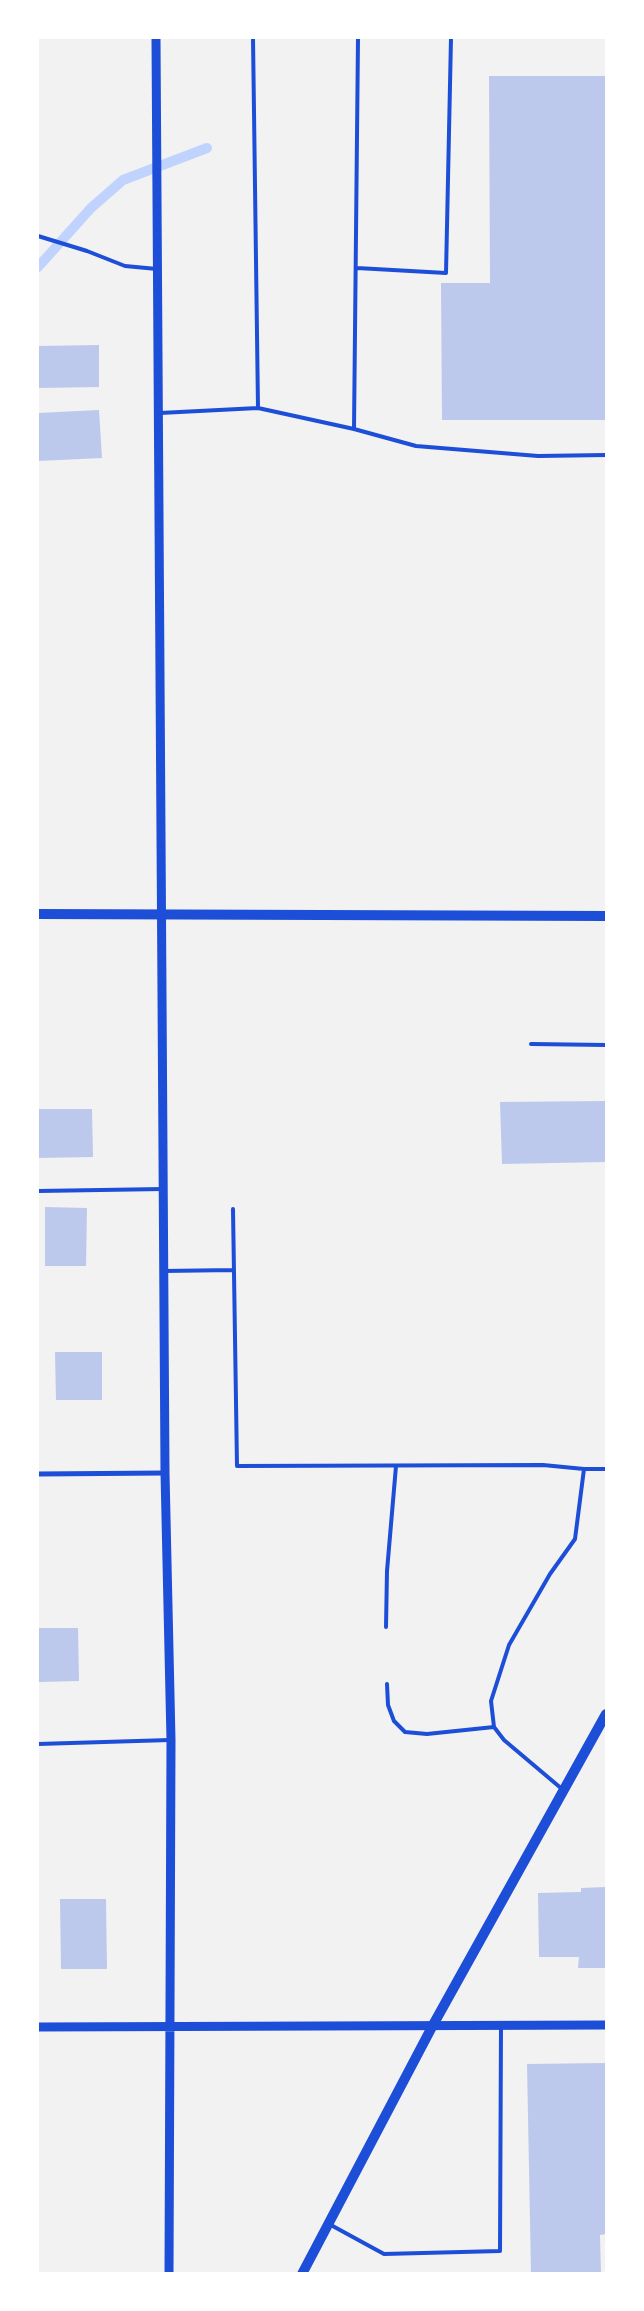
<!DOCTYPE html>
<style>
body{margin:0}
#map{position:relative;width:644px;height:2311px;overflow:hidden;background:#f2f2f2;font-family:"Golos Text",sans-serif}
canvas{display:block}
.frame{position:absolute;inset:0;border:39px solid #fff;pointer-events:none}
</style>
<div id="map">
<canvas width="644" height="2311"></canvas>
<div class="frame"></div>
</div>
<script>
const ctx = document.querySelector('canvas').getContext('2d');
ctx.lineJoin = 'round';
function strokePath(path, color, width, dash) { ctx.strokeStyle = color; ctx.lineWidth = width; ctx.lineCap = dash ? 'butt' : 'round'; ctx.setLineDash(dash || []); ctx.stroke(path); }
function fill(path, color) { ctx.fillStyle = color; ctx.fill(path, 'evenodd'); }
const stream = new Path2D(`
 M38,267l53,-59 32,-28 84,-32`);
const building = new Path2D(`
 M489,76h117v344h-164l-1,-137h49z
 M99,345v42l-61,1v-42z
 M99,410l3,48 -64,3v-48z
 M606,1101v61l-104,2 -2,-62z
 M38,1109h54l1,48 -55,1z
 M45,1207l42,1 -1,58h-41z
 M55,1352h47v48h-46z
 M38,1628h40l1,53 -41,1z
 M606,1887v81h-28l1,-11h-40l-1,-64 43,-1v-4z
 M60,1899h46l1,70h-46z
 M606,2063v171l-6,1 1,39h-70l-4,-210z`);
const service = new Path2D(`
 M253,38l5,370
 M38,236l49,15 38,15 32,3
 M357,268l89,5 5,-235
 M160,413l98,-5 96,21 62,17 122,10 68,-1
 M354,429l4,-391
 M531,1044l75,1
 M38,1191l125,-2
 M233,1209l4,257 306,-1 41,4 -9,70 -25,35 -41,71 -18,56 3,26 10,13 58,49
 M163,1271l71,-1
 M584,1469h22
 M386,1627l1,-56 9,-105
 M387,1684l1,21 6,16 11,11 22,2 67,-7
 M38,1744l132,-4
 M329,2224l55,30 116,-3 1,-226`);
const minor = new Path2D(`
 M38,1474l127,-1`);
const tertiary = new Path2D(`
 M156,38l9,1435 6,267 -2,534
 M38,2027l568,-2`);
const secondary = new Path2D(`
 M38,914l568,2
 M302,2274l131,-249 173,-311`);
strokePath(stream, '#bfd3fe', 10);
fill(building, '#bdc9ec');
strokePath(service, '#1d4ed8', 4);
strokePath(minor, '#1d4ed8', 5);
strokePath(tertiary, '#1d4ed8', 9);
strokePath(secondary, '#1d4ed8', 10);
</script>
